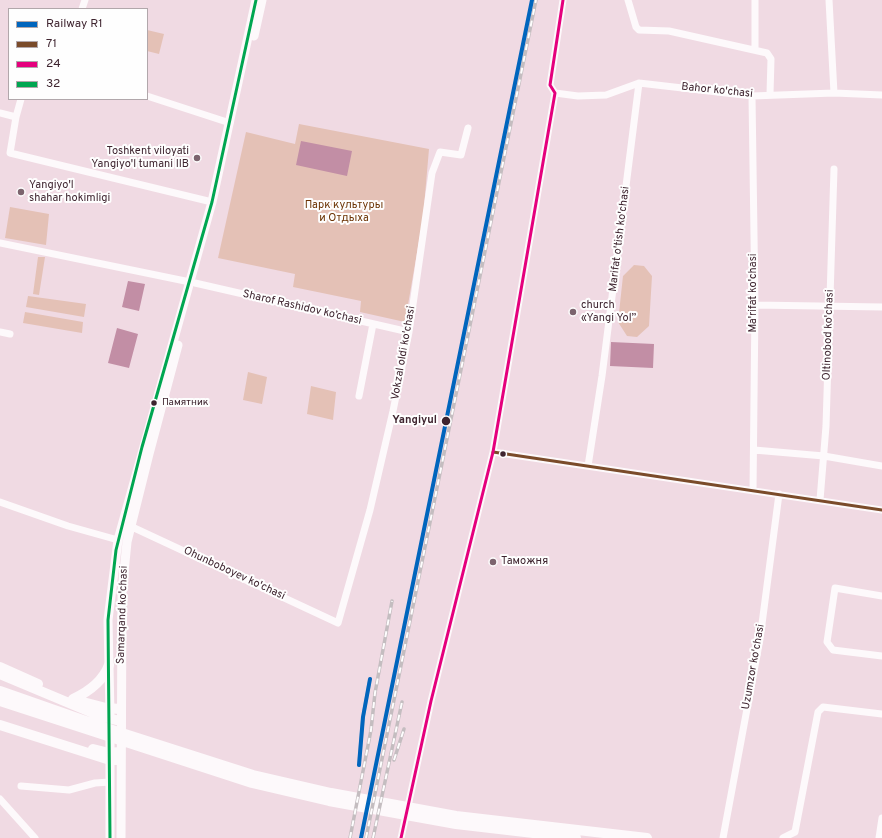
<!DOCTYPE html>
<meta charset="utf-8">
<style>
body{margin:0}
#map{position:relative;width:882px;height:838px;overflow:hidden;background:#f0dae3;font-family:Overpass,sans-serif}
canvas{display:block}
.legend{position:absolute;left:8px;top:8px;width:140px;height:92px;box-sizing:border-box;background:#fefefe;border:1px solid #b1a7ab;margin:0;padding:5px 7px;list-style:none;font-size:12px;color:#3e242f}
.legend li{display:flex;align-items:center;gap:8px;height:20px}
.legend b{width:20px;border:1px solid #b1a7ab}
</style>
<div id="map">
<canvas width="882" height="838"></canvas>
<ul class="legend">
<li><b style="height:5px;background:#0065bd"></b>Railway R1</li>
<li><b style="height:5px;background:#7a4b2a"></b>71</li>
<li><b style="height:5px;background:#e5007d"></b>24</li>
<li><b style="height:5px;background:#00a651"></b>32</li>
</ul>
</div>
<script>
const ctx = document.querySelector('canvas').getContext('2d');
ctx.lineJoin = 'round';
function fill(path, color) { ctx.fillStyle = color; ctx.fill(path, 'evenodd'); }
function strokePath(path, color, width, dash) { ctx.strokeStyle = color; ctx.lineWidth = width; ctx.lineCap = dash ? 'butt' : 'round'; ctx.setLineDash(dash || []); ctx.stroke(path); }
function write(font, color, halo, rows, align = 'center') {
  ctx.font = font + ' Overpass,sans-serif'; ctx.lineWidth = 4; ctx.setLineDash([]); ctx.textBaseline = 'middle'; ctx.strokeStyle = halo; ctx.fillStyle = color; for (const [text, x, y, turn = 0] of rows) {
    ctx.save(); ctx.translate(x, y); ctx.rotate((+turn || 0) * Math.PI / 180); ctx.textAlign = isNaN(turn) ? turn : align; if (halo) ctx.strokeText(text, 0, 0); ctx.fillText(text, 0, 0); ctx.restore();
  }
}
const green = new Path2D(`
 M147,30l17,4 -5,20 -12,-3z
 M299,124l130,25 -6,69 -18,104 -45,-10 1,-11 -68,-14 2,-13 -77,-16 28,-126 49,12z
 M10,207l39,7 -3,31 -41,-7z
 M38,257h7l-6,38 -6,-1z
 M634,265l10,1 8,10 -3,50 -12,11 -10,-1 -9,-14 5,-46z
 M28,296l58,8 -2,13 -58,-10z
 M25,312l58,10 -1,11 -59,-10z
 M248,372l19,5 -5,27 -19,-4z
 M311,386l25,6 -3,28 -26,-6z`);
const water = new Path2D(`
 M301,141l51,10 -5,25 -51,-11z
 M128,281l17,3 -6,27 -17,-4z
 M117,328l21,6 -9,34 -21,-5z
 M611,342l43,2 -1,24 -43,-2z`);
const minor = new Path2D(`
 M628,0l8,27 3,3 30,1 98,22 4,6 -1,35
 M755,0v50
 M829,0l5,93
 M82,9l3,-9
 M555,93l23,3 28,-1 33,-12 113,13 82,-3 48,2
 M147,96l83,27
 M752,96l3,209 -2,186
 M0,113l16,4 -6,36 202,49
 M16,117l5,-18
 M0,243l190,39
 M195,283l214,49
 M755,305l127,2
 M0,332l10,2
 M359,396l14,-72
 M754,450l70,6 58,10
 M493,452l389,58
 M588,466l14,-90 37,-293
 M820,500l6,-74 8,-257
 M0,502l68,24 50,14
 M130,526l208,97 32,-113 23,-99 16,-79 23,-159 8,-21 21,3 7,-27
 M882,596l-47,-8 -8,54 6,8 49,6
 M21,786l48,4 26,-7 15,-1
 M0,799l35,39
 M401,838l30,-137 62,-249 62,-359 -5,-8 13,-85
 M723,838l37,-199 19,-145
 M783,838l12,-6 23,-120 5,-5 59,7
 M879,838l3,-20`);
const secondary = new Path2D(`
 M254,36l8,-36
 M110,714l-2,-94 10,-80 94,-338 44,-202
 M110,729v109
 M121,838l1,-246 5,-50 22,-88 29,-109`);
const primary = new Path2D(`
 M0,667l38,17
 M0,674l100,42 20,5
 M0,691l100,35 153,49 78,18 125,23 191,22
 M73,699c15,-7 30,-18 36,-34
 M0,701l252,82 77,18 127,23 120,14
 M79,701l27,7 14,1
 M0,725l110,35h10
 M93,749l16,4 11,-1`);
const rail = new Path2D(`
 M394,760l10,-31
 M359,765l4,-48 7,-38
 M350,838l21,-108 4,-37 17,-92
 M366,838l170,-838
 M373,838l29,-136`);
const bus1 = new Path2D(`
 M493,452l389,58`);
const bus2 = new Path2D(`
 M401,838l30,-137 62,-249 62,-359 -5,-8 13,-85`);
const bus3 = new Path2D(`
 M110,838l-2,-218 8,-70 26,-103 70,-245 44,-202`);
const rail1 = new Path2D(`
 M359,765l4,-48 7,-38
 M361,838l171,-838`);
const markers = [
 [197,158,4,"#7c646e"],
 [21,192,4,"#7c646e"],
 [573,312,4,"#7c646e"],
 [154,403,3.5,"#3e242f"],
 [446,421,5,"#3e242f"],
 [503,454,3.5,"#3e242f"],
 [493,562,4,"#7c646e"]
];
const busNames = [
 ["Памятник",162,403]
];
const streetNames = [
 ["Bahor ko'chasi",717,91,6],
 ["Marifat o'tish ko'chasi",620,239,-83],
 ["Ma'rifat ko'chasi",754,293,-90],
 ["Sharof Rashidov ko’chasi",302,308,13],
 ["Oltinobod ko'chasi",829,335,-88],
 ["Vokzal oldi ko'chasi",404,353,-80],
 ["Ohunboboyev ko'chasi",234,574,25],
 ["Samarqand ko'chasi",123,615,-88],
 ["Uzumzor ko'chasi",754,667,-80]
];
const poiNames = [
 ["Toshkent viloyati",189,152,"right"],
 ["Yangiyo'l tumani IIB",189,165,"right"],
 ["Yangiyo'l",29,186],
 ["shahar hokimligi",29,199],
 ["church",581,306],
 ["«Yangi Yol”",581,319],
 ["Таможня",501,562]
];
const parkNames = [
 ["Парк культуры",344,206],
 ["и Отдыха",344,219]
];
const stopNames = [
 ["Yangiyul",437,421]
];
fill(green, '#e4c1b6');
fill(water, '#c28ea5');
strokePath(minor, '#fdf9fb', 7);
strokePath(secondary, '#fdf9fb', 9);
strokePath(primary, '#fdf9fb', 10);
strokePath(rail, '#c4bdc0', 3.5);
strokePath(rail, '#fefefe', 2, [6]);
strokePath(bus1, '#7a4b2a', 3);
strokePath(bus2, '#e5007d', 3);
strokePath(bus3, '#00a651', 3);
strokePath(rail1, '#0065bd', 4);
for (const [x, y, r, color] of markers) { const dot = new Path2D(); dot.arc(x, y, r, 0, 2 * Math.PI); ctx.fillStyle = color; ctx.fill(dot); strokePath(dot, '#fefefe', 1.5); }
write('10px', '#3e242f', '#fefefe', busNames, 'left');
write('11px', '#3e242f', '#fefefe', streetNames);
write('11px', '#3e242f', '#fefefe', poiNames, 'left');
write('11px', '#6c3405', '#fefefe', parkNames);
write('bold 11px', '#3e242f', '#fefefe', stopNames, 'right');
</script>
